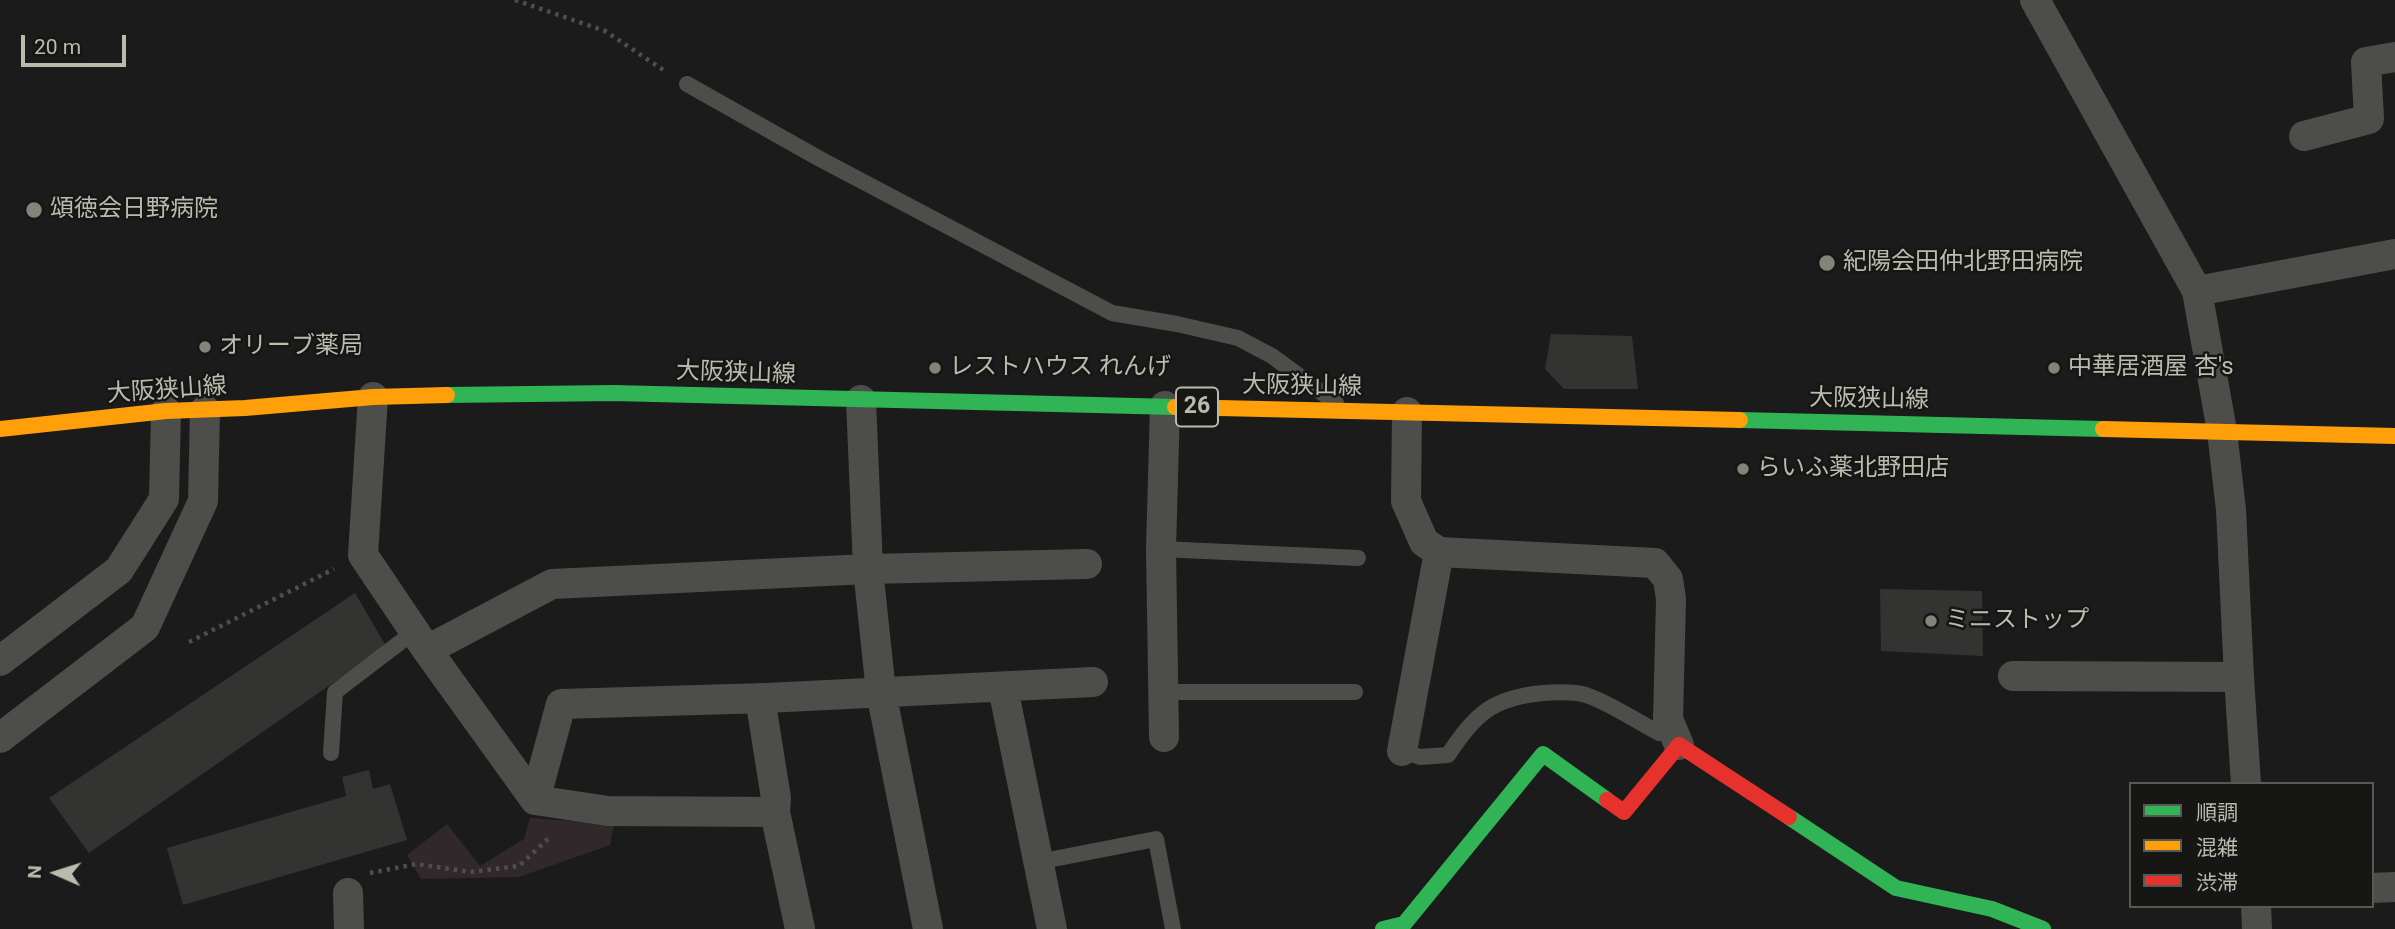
<!DOCTYPE html>
<meta charset="utf-8">
<style>
body{margin:0}
#map{position:relative;width:2395px;height:929px;overflow:hidden;background:#1b1b1b;font-family:Roboto,"Noto Sans JP",sans-serif}
canvas{display:block}
.legend{position:absolute;left:2129px;top:782px;width:245px;height:126px;box-sizing:border-box;background:#161715;border:2px solid #575952;margin:0;padding:9px 12px;list-style:none;font-size:21px;color:#b9bcad}
.legend li{display:flex;align-items:center;gap:14px;height:35px}
.legend b{width:35px;border:2px solid #575952}
.north{position:absolute;left:21px;top:838px;width:70px;height:70px;-webkit-text-stroke:5px #161715;paint-order:stroke;rotate:273deg;font-size:19px;font-weight:700;line-height:28px;text-align:center;color:#b9bcad}
.north::after{content:'';display:block;margin:auto;width:24px;height:32px;background:#b9bcad;clip-path:polygon(50% 0,100% 100%,50% 72%,0 100%)}
.scale{position:absolute;left:21px;top:35px;width:105px;height:32px;box-sizing:border-box;border:4px solid #b9bcad;border-top:0;padding-left:9px;font-size:21px;line-height:24px;white-space:nowrap;color:#b9bcad;-webkit-text-stroke:5px #161715;paint-order:stroke}
</style>
<div id="map">
<canvas width="2395" height="929"></canvas>
<ul class="legend">
<li><b style="height:9px;background:#30b455"></b>順調</li>
<li><b style="height:9px;background:#ff9f0a"></b>混雑</li>
<li><b style="height:9px;background:#e5322d"></b>渋滞</li>
</ul>
<div class="north">N</div>
<div class="scale">20 m</div>
</div>
<script>
const ctx = document.querySelector('canvas').getContext('2d');
ctx.lineJoin = 'round';
function fill(path, color) { ctx.fillStyle = color; ctx.fill(path, 'evenodd'); }
function strokePath(path, color, width, dash) { ctx.strokeStyle = color; ctx.lineWidth = width; ctx.lineCap = dash ? 'butt' : 'round'; ctx.setLineDash(dash || []); ctx.stroke(path); }
function write(font, color, halo, rows, align = 'center') {
  ctx.font = font + ' Roboto,"Noto Sans JP",sans-serif'; ctx.lineWidth = 5; ctx.setLineDash([]); ctx.textBaseline = 'middle'; ctx.strokeStyle = halo; ctx.fillStyle = color; for (const [text, x, y, turn = 0] of rows) {
    ctx.save(); ctx.translate(x, y); ctx.rotate((+turn || 0) * Math.PI / 180); ctx.textAlign = isNaN(turn) ? turn : align; if (halo) ctx.strokeText(text, 0, 0); ctx.fillText(text, 0, 0); ctx.restore();
  }
}
const green = new Path2D(`
 M530,818l84,6 -4,21 -91,32 -98,2 -14,-24 40,-31 33,42 44,-27z`);
const building = new Path2D(`
 M1551,334l81,2 6,53h-74l-19,-20z
 M1880,589l102,2 1,65 -102,-5z
 M355,593l31,53 -297,207 -40,-55z
 M369,770l4,19 17,-5 17,56 -224,65 -16,-57 179,-52 -4,-19z`);
const path = new Path2D(`
 M515,0l90,31 60,40
 M189,642l145,-73
 M370,873l46,-9 54,8 49,-6 32,-30`);
const lane = new Path2D(`
 M687,84l133,75 292,154 65,11 61,14 34,18 64,47
 M1161,549l197,9
 M1164,692h191
 M1402,751l18,6 28,-2c28,-41 43,-57 95,-62 13,-1 30,-2 43,2 24,8 50,26 73,38l9,-14
 M331,753l4,-61 80,-61
 M1038,862l118,-23 17,90`);
const street = new Path2D(`
 M2035,0l162,291 25,140 9,79 8,167 7,107
 M2304,136l65,-17 -3,-57 29,-5
 M2197,291l198,-37
 M373,397l-10,158 64,95 108,150 73,11 167,1 25,117
 M861,400l7,169 13,123 47,237
 M1439,552l216,11 13,16 3,20 -3,120 11,26
 M427,650l125,-66 316,-15 219,-5
 M0,661l119,-91 45,-71 2,-88
 M2013,676l226,1
 M1003,688l49,241
 M760,698l16,100 -1,14
 M1164,737l-3,-188 4,-143
 M0,738l145,-111 58,-126 2,-91
 M1402,751l37,-199 -15,-10 -18,-41 1,-89
 M535,800l26,-96 205,-6 327,-16
 M2372,888l23,-1
 M348,893l1,36
 M2256,906l1,23`);
const fast = new Path2D(`
 M447,395l167,-2 561,14
 M1740,420l363,9
 M1789,817l107,71 96,21 51,20
 M1383,929l21,-5 139,-170 64,46`);
const slow = new Path2D(`
 M1175,407l565,13
 M0,429l166,-18 79,-3 128,-11 74,-2
 M2103,429l292,7`);
const jam = new Path2D(`
 M1607,800l17,12 55,-67 110,72`);
const markers = [
 [34,210,9,"#82847a"],
 [1827,263,9,"#82847a"],
 [205,347,7,"#82847a"],
 [935,368,7,"#82847a"],
 [2054,368,7,"#82847a"],
 [1743,469,7,"#82847a"],
 [1931,621,7,"#82847a"]
];
const shields = [
 [1197,407,42]
];
const shieldNames = [
 ["26",1197,407]
];
const poiNames = [
 ["頌徳会日野病院",50,210],
 ["紀陽会田仲北野田病院",1843,263],
 ["オリーブ薬局",219,347],
 ["レストハウス れんげ",949,368],
 ["中華居酒屋 杏's",2068,368],
 ["らいふ薬北野田店",1757,469],
 ["ミニストップ",1945,621]
];
const streetNames = [
 ["大阪狭山線",736,374,2],
 ["大阪狭山線",1302,387,1],
 ["大阪狭山線",167,391,-4],
 ["大阪狭山線",1869,400,1]
];
fill(green, '#31282b');
fill(building, '#333332');
strokePath(path, '#4e4f4b', 4.5, [3.5, 5]);
strokePath(lane, '#4d4e4a', 16);
strokePath(street, '#4d4e4a', 30);
strokePath(fast, '#30b455', 16);
strokePath(slow, '#ff9f0a', 16);
strokePath(jam, '#e5322d', 16);
for (const [x, y, r, color] of markers) { const dot = new Path2D(); dot.arc(x, y, r, 0, 2 * Math.PI); ctx.fillStyle = color; ctx.fill(dot); strokePath(dot, '#161715', 2.5); }
for (const [x, y, w] of shields) { const box = new Path2D(); box.roundRect(x - w / 2, y - 19.5, w, 39, 5); ctx.fillStyle = '#161715'; ctx.fill(box); strokePath(box, '#b9bcad', 2); }
write('bold 23px', '#b9bcad', null, shieldNames);
write('24px', '#b9bcad', '#161715', poiNames, 'left');
write('24px', '#b9bcad', '#161715', streetNames);
</script>
